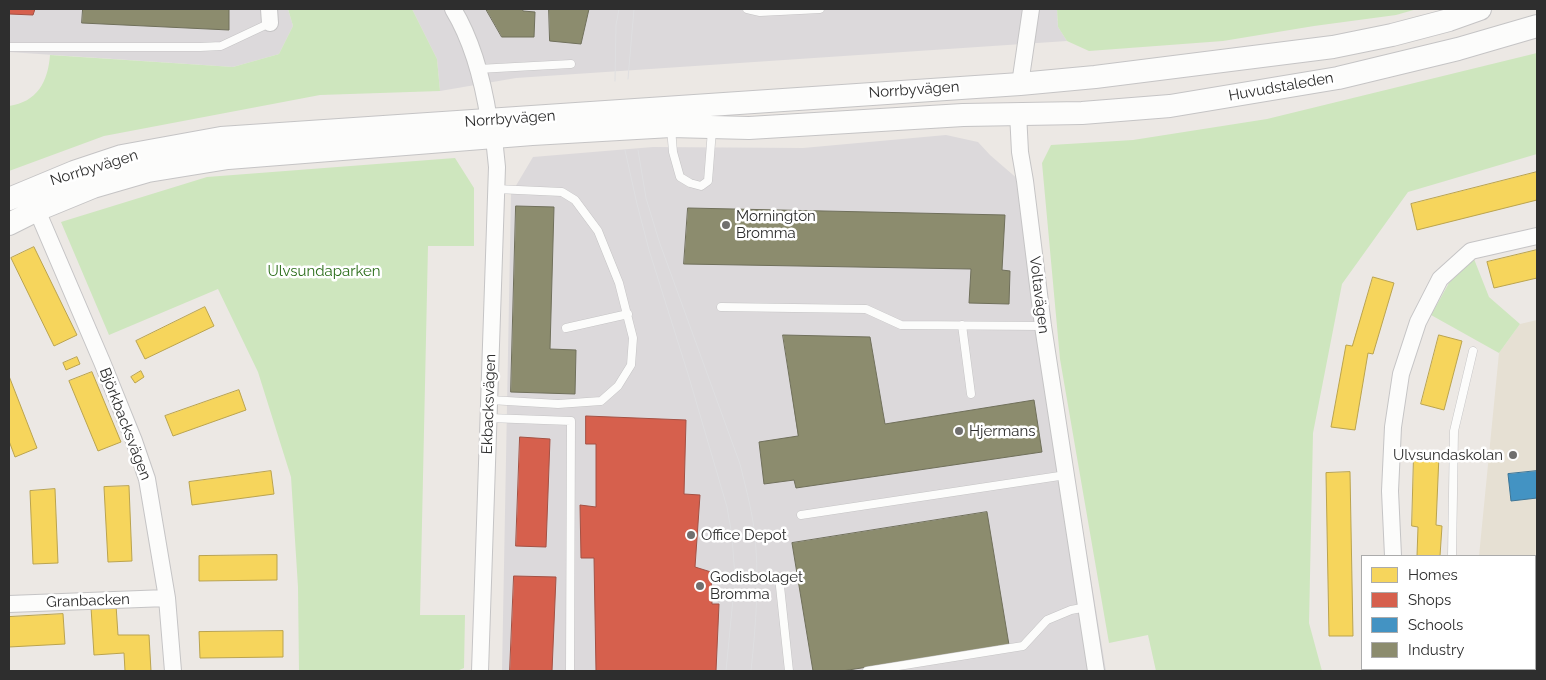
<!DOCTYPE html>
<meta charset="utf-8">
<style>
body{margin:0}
#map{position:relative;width:1546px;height:680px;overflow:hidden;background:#ece8e4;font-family:Raleway,sans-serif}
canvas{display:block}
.frame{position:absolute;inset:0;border:10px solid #2e2e2e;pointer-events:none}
.legend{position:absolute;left:1361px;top:555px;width:175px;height:115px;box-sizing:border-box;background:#fff;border:1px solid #ababab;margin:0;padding:6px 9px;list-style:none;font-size:15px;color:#2e2e2e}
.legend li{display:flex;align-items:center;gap:10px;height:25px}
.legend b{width:25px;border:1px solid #ababab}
</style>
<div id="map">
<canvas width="1546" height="680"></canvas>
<div class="frame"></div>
<ul class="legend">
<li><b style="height:14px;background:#f6d55c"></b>Homes</li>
<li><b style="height:14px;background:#d6604d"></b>Shops</li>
<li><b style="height:14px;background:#4393c3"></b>Schools</li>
<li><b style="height:14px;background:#8c8c6e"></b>Industry</li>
</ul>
</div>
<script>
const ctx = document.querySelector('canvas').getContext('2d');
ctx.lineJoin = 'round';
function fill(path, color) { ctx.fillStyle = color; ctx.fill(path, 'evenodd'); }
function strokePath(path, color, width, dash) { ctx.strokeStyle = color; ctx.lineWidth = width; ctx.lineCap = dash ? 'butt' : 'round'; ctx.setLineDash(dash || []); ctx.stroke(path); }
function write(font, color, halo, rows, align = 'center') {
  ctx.font = font + ' Raleway,sans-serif'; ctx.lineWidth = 5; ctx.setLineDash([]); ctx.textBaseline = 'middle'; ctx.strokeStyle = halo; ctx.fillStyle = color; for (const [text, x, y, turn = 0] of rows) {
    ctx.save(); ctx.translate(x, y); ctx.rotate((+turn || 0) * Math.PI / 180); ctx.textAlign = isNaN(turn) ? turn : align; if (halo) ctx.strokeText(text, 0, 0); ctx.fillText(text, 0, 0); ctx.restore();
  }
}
const industrial = new Path2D(`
 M9,9h279l5,17 -14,28 -46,13 -224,-15z
 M412,9h645l1,18 9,14 -551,37 -76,13 -3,-32z
 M946,135l32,7 12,13 37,32 79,484h-604l9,-477 22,-37 120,-10 150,1z`);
const education = new Path2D(`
 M1537,320v257h-2v-21h-56l20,-203 21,-29z`);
const green = new Path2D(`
 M288,9h124l25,50 3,32 -120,4 -216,41 -95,35v-65c28,-4 39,-24 41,-51l183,12 46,-13 14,-28z
 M1057,9h360l-21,6 -82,11 -91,15 -134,10 -22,-10 -9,-14z
 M1537,53v101l-129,38 -66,92 -29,149 -4,190 13,48h-166l-8,-36 -39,8 -49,-284 -18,-196 9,-18 82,-5 134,-21z
 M455,158l19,30v58h-46l-8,369h45l-1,53 -7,3h-158l-1,-84 -7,-110 -33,-105 -40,-83 -109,46 -48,-113 146,-45z
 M1474,259l15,38 31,27 -21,29 -68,-38 18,-32z
 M1535,577h2v94h-35l-1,-2h34z`);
const homes = new Path2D(`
 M1537,172v28l-120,30 -6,-26z
 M34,247l43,88 -23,11 -43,-88z
 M1537,250v28l-43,10 -7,-26z
 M1373,277l21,6 -21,71 -5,-1 -13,77 -24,-3 15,-82 6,1z
 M205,307l9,19 -69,33 -9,-18z
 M1439,335l23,6 -18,69 -23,-6z
 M77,357l3,7 -14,6 -3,-7z
 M141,371l3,6 -9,6 -4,-6z
 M92,372l29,70 -23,9 -29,-70z
 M9,376l28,72 -22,9 -6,-16z
 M239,390l7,20 -73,26 -8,-20z
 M1414,454l25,1 -3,70 6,1 -2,30h-23l1,-29 -6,-1z
 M271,471l3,23 -82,11 -3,-23z
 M1350,472l3,164h-24l-3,-163z
 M129,486l3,75 -24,1 -4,-75z
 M55,489l3,74 -25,1 -3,-73z
 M277,555v25l-78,1v-25z
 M116,605l2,30h31l2,36h-26l-1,-18 -30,2 -3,-48z
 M63,614l2,30 -56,3v-30z
 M283,631v26l-83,1 -1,-26z`);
const shops = new Path2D(`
 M9,9h26l-2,6 -24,-1z
 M586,416l100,4 -2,74 16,1 -5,72 16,5 1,32h7l-3,67h-120l-2,-113h-13l-1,-53 16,2v-63h-10z
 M520,437l30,2 -4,108 -30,-1z
 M514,576l42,1 -4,94h-42z`);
const schools = new Path2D(`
 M1537,471v27l-26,3 -3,-27z`);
const industry = new Path2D(`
 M83,9h146v21l-147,-7z
 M486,9h36l1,2 12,1 -1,25h-32z
 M549,9h40l-8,35 -31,-3z
 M516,206l38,1 -4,142 26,1 -1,44 -64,-2z
 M688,208l317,7 -3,55 8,1 -1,33 -40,-1 2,-34 -287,-5z
 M783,335l87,2 15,87 149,-24 8,52 -246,36 -2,-8 -30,4 -5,-42 39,-6z
 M987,512l22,133 -167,26h-29l-21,-128z`);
const service = new Path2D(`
 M747,9l13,3 60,-3
 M9,47h191l21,-1 49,-23
 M478,69l93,-5
 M671,128l2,24 7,25 10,6 11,3 7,-5 4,-51
 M721,307l145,2 35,16 142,1
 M962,325l9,69
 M566,328l62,-14
 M490,400l68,4 43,-3 17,-15 13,-21 2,-27 -14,-55 -21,-52 -23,-31 -13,-8 -66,-3
 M489,418l82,3 -1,250
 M801,515l265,-40
 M1452,556l2,-125 19,-80
 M779,577l10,94
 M1456,669v2
 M867,671l156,-25 24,-26 24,-10 16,-3`);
const minor = new Path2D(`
 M269,9l1,14
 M453,9c20,33 30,72 36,111
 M1020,84l11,-75
 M1018,113l2,39 5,29 18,145 53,345
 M33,201l69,161 32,79 13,38 20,119 6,73
 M1393,556l-3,-65 3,-64 8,-53 17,-52 22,-43 31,-28 66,-15
 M9,604l158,-6
 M1399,669v2
 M480,671l17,-504 -3,-29`);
const secondary = new Path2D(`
 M9,199l65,-27 48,-16 99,-18 799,-54 75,-7 238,-30 59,-12 57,-15 31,-11
 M9,224l28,-14 56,-23 55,-16 80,-13 304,-24 139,-8 78,2 214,-13 119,-2 88,-7 168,-28 120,-29 79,-23`);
const tram = new Path2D(`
 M628,79l6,-70
 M615,81l1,-56 3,-16
 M625,150l12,54 12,46 39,124 39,133 5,29 3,42 -9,93
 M638,150l8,48 13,43 81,223c5,21 11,42 14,64 6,48 2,95 -3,143`);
const markers = [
 [726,225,5,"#706f6e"],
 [959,431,5,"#706f6e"],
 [1513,455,5,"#706f6e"],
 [691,535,5,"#706f6e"],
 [700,586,5,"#706f6e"]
];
const streetNames = [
 ["Huvudstaleden",1281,87,-10],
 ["Norrbyvägen",914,90,-4],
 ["Norrbyvägen",510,119,-4],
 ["Norrbyvägen",94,168,-17],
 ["Voltavägen",1039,295,83],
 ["Ekbacksvägen",489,404,-88],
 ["Björkbacksvägen",125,424,69],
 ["Granbacken",88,601,-2]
];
const poiNames = [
 ["Mornington",736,216],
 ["Bromma",736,233],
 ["Hjermans",969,431],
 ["Ulvsundaskolan",1503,455,"right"],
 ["Office Depot",701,535],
 ["Godisbolaget",710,577],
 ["Bromma",710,594]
];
const parkNames = [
 ["Ulvsundaparken",324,271]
];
fill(industrial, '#dcd9db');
fill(education, '#e6e0d3');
fill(green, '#cee6be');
fill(homes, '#f6d55c');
strokePath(homes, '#baa34e', 1);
fill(shops, '#d6604d');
strokePath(shops, '#a45144', 1);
fill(schools, '#4393c3');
strokePath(schools, '#3d7596', 1);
fill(industry, '#8c8c6e');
strokePath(industry, '#70705b', 1);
strokePath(service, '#c5c4c5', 9);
strokePath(minor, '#c5c4c5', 18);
strokePath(secondary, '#c5c4c5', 24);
strokePath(service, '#fcfcfb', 8);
strokePath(minor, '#fcfcfb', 16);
strokePath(secondary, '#fcfcfb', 22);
strokePath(tram, '#dfdfe1', 1);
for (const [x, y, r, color] of markers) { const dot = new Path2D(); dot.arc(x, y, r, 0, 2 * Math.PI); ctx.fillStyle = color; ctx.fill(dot); strokePath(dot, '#fff', 2); }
write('15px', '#2e2e2e', '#fff', streetNames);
write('15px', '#2e2e2e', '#fff', poiNames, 'left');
write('15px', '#2c6e1b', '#fff', parkNames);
</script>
